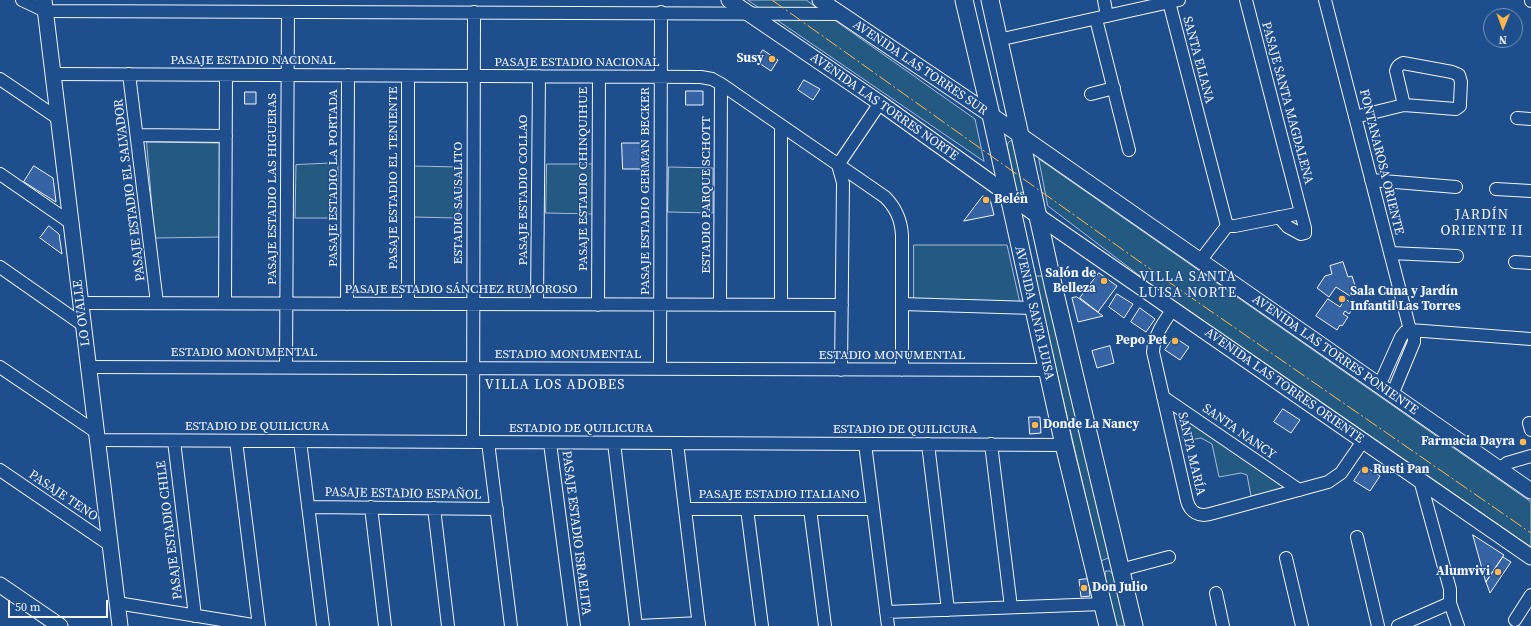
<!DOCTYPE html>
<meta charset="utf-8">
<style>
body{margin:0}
#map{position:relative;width:1531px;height:626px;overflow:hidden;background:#1f4e8c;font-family:"Source Serif 4",serif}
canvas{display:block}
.north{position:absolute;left:1483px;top:8px;width:40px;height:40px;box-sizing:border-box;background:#1f4e8c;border:1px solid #7391ba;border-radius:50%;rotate:181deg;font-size:11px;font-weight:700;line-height:16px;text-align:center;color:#f2f6ff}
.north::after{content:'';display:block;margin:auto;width:14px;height:18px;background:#ffb74d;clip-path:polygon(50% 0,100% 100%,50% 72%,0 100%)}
.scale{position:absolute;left:8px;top:600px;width:100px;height:18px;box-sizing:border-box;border:2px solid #f2f6ff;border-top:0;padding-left:5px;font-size:12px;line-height:14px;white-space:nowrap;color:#f2f6ff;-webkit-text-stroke:3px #1f4e8c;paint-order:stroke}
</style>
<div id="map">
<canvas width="1531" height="626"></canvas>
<div class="north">N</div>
<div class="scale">50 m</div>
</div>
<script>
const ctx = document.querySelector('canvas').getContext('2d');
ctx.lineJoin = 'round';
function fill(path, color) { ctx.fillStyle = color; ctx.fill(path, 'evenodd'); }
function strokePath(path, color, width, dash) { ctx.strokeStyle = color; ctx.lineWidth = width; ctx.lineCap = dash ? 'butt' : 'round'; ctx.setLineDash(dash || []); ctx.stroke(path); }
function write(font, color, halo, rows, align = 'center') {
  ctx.font = font + ' "Source Serif 4",serif'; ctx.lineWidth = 3; ctx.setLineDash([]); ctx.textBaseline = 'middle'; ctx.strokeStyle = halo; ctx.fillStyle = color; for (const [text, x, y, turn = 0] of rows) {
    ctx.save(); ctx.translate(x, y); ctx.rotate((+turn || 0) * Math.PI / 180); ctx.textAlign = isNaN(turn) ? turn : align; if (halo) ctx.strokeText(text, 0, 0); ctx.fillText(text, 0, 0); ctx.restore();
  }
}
const green = new Path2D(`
 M748,0h58l169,119 9,42z
 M1012,140l4,3 12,50 -10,-1 -2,-3 -9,-44 1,-2z
 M147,142l75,1 -1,94 -66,1z
 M1039,159l492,343v45l-379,-262 -104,-79z
 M338,163l-1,55h-42l1,-53z
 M547,164h48l-1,50 -48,-1z
 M412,166l47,1v51l-47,-1z
 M669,167l44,1v45l-45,-1z
 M914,245h93l13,58 -106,-3z
 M1035,276h8l66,279 -1,3 -7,3z
 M1180,415l106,74 -35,7 -4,-21 -6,-2 -22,4 -7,-33 -11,-6 -17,3z
 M1106,571h4l3,4 14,51h-11c-2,-10 -15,-47 -10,-55z`);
const building = new Path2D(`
 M763,50l15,10 -7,11 -15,-10z
 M804,80l16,9 -7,11 -15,-10z
 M686,91h17v14h-17z
 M245,92h11v12h-11z
 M622,143h21v20h4v6h-24z
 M34,166l19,12 3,24 -32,-20z
 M983,196l7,3 4,16 -30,6z
 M49,226l10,8 3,20 -22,-16z
 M1343,262l5,15 4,-1 4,13 -6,7 -14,-9 -7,10 -12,-9 8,-12 7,-2 -2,-8z
 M1099,273l18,13 -19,26 -18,-14z
 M1117,294l16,10 -9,14 -15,-11z
 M1077,297l26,19 -25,6 -6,-24z
 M1328,299l12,8 5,-8 10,6 -6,9 -4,-3 -2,3 5,3 -6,9 -2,-1 -3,5 -21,-14z
 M1140,308l15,11 -9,13 -15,-10z
 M1174,337l15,10 -9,13 -15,-10z
 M1110,346l4,17 -17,5 -5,-17z
 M1283,409l17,11 -9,13 -17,-11z
 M1029,417h11l1,16 -11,1z
 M1364,466l16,10 -10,15 -16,-10z
 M1473,535l31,20 -18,27z
 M1503,557l8,5 -21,31 -4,-11z
 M1088,579l2,17 -9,1 -2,-17z`);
const minor = new Path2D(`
 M22,0l23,11 796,3
 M1104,0l3,16
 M1246,0l59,228v5l-4,1 -13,-7 -9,-10
 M1325,0l85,330 4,7v5l-22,53
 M1531,0v1
 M1169,2l58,224
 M1096,19l33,131
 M998,40l181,-40
 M54,74l647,3 11,2 9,5 164,113c11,11 16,22 17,38v135
 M129,74l28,229
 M0,79l59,40
 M1091,94l23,-6
 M1355,117l49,-12 52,4 4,-3v-3l1,-21 -2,-7 -7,-3 -49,-9c-4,2 -6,3 -7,8l8,34
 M1517,118l14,1
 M137,135l89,1
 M0,174l71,49
 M1371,180l85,7
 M1496,189l35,2
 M1227,226h8l66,-13
 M1390,253l67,3
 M1200,261l27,-35
 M1515,262l16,1
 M0,267l83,58
 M80,303l762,2
 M225,303l1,-228
 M347,304l1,-229
 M408,304v-228
 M537,304l2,-228
 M902,304l131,4
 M598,305l1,-228
 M720,305l1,-221
 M781,305v-179
 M1173,309c-9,13 -19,26 -20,43l34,149c3,11 12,16 23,13l118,-32 13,-9 22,-32
 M1410,330l121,9
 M0,367l96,65
 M88,367l959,3
 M286,367l2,-355
 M660,369l1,-357
 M841,370l2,-187 -5,-18 42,-62
 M1379,386l22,-49 4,-5 5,-2
 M1163,397l136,93
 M1529,423l2,7
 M97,440l967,5
 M174,441l21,175
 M236,441l23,185
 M300,441l23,185
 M473,442l1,-430
 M488,442l23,184
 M550,443l24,183
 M614,443l22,183
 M677,443l22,183
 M865,444l23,182
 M928,444l20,166
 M991,444l20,163
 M1499,469l8,-6 24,-7
 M0,470l110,75
 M1420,480l30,109v14l8,23
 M308,507l189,2
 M371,507l14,119
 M434,508l14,118
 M685,509h188
 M747,509l15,117
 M810,509l15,117
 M1357,537l21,89
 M1286,558l16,68
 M1120,570l49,-13
 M1216,593l7,33
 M117,603l142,23
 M886,612l217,-8
 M1515,620l16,-25
 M639,626l60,-3
 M1398,626l52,-23`);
const tertiary = new Path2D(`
 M44,0l76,626
 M729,0l151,103 158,113 493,341
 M820,0l171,115 540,376
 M0,585l60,41`);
const secondary = new Path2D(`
 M964,0l27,115 73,330 44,181
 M990,0l64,289 80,337`);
const power = new Path2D(`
 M772,0l378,269 381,264`);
const markers = [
 [772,59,4,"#ffb74d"],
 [986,200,4,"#ffb74d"],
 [1104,281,4,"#ffb74d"],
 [1342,299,4,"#ffb74d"],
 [1175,341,4,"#ffb74d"],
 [1035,425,4,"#ffb74d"],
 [1523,442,4,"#ffb74d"],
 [1365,470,4,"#ffb74d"],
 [1498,572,4,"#ffb74d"],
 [1084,588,4,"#ffb74d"]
];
const poiNames = [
 ["Susy",764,59],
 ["Belén",994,200,"left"],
 ["Salón de",1096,274],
 ["Belleza",1096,289],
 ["Sala Cuna y Jardín",1350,292,"left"],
 ["Infantil Las Torres",1350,307,"left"],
 ["Pepo Pet",1167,341],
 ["Donde La Nancy",1043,425,"left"],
 ["Farmacia Dayra",1515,442],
 ["Rusti Pan",1373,470,"left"],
 ["Alumvivi",1490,572],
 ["Don Julio",1092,588,"left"]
];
const streetNames = [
 ["SANTA ELIANA",1198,60,75],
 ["PASAJE ESTADIO NACIONAL",253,61],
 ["PASAJE ESTADIO NACIONAL",577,63],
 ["AVENIDA LAS TORRES SUR",920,68,34],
 ["PASAJE SANTA MAGDALENA",1287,103,75],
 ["AVENIDA LAS TORRES NORTE",884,107,35],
 ["FONTANAROSA ORIENTE",1381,162,76],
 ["PASAJE ESTADIO LA PORTADA",334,178,-90],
 ["PASAJE ESTADIO EL TENIENTE",394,178,-90],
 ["PASAJE ESTADIO CHINQUIHUE",584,179,-90],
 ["PASAJE ESTADIO LAS HIGUERAS",273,189,-90],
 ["PASAJE ESTADIO EL SALVADOR",130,190,-97],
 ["PASAJE ESTADIO COLLAO",524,190,-90],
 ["PASAJE ESTADIO GERMAN BECKER",646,191,-90],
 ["ESTADIO PARQUE SCHOTT",707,195,-90],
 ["ESTADIO SAUSALITO",459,203,-90],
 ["PASAJE ESTADIO SÁNCHEZ RUMOROSO",461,290],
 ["LO OVALLE",82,313,-97],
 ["AVENIDA SANTA LUISA",1034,313,77],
 ["ESTADIO MONUMENTAL",244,353],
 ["ESTADIO MONUMENTAL",568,355],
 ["AVENIDA LAS TORRES PONIENTE",1335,355,35],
 ["ESTADIO MONUMENTAL",892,356],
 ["AVENIDA LAS TORRES ORIENTE",1284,386,35],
 ["ESTADIO DE QUILICURA",257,427],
 ["ESTADIO DE QUILICURA",581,429],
 ["ESTADIO DE QUILICURA",905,430],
 ["SANTA NANCY",1239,432,35],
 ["SANTA MARÍA",1191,454,77],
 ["PASAJE ESTADIO ESPAÑOL",403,494,1],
 ["PASAJE ESTADIO ITALIANO",779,495],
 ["PASAJE TENO",63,496,34],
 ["PASAJE ESTADIO CHILE",170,530,-97],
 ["PASAJE ESTADIO ISRAELITA",576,533,83]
];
const neighbourhoodNames = [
 ["JARDÍN",1482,215],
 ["ORIENTE II",1482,231],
 ["VILLA SANTA",1188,277],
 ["LUISA NORTE",1188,293],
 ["VILLA LOS ADOBES",555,385]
];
fill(green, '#245a82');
strokePath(green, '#a8bbd7', 1);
fill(building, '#3563a3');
strokePath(building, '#f2f6ff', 1);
strokePath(minor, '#f2f6ff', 14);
strokePath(tertiary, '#f2f6ff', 17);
strokePath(secondary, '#f2f6ff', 19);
strokePath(minor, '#1f4e8c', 12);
strokePath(tertiary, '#1f4e8c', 15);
strokePath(secondary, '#1f4e8c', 17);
strokePath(power, '#ffb74d', 1, [14, 3, 2, 3]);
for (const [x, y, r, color] of markers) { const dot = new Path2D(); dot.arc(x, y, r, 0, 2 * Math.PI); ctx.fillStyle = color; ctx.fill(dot); strokePath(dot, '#1f4e8c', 1.5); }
write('bold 13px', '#f2f6ff', '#1f4e8c', poiNames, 'right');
write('13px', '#f2f6ff', '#1f4e8c', streetNames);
ctx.letterSpacing = '1px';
write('14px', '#f2f6ff', '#1f4e8c', neighbourhoodNames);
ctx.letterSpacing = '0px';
</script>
